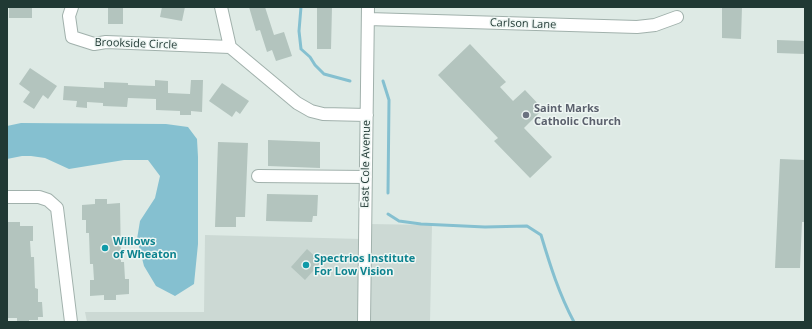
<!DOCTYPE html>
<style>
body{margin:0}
#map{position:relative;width:812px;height:329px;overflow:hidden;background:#deeae5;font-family:"Open Sans",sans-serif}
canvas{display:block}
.frame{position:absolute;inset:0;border:8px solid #203934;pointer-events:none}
</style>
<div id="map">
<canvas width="812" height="329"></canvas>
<div class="frame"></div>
</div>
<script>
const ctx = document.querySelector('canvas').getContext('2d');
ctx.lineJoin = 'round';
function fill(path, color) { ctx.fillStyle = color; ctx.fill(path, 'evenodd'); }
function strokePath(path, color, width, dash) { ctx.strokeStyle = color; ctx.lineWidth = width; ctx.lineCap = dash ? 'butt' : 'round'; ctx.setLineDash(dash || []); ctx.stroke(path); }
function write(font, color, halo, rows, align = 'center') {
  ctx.font = font + ' "Open Sans",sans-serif'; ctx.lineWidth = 3; ctx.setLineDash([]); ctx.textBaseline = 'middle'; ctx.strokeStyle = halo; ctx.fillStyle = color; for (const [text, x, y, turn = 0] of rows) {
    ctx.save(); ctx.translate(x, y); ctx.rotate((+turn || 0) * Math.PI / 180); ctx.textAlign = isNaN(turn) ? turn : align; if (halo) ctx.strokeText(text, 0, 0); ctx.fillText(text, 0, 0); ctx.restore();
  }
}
const built = new Path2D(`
 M368,224l64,1 -2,97h-63z
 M205,235l157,4 -1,83h-274l-2,-10h119z`);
const water = new Path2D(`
 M21,123l145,1 22,3 9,12 1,18v87l-4,40 -19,12 -19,-10 -12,-20 -7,-27 3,-18 15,-23 5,-22 -12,-16h-24l-55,9 -24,-11 -14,-2h-9l-15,3v-33z`);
const stream = new Path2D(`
 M301,7l-2,24 2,18 9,8 5,8 9,9 26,7
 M383,81l6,19 -1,93
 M388,214l11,7 22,3 64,3 42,-1 14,9c9,30 18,59 33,87`);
const building = new Path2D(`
 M9,7h23v11h-23z
 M108,7h15v17h-15z
 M162,7h23l-3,14 -22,-4z
 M249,7h16l9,28 10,-3 8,24 -16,5 -4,-11 -5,2 -7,-22 -4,1z
 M317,7h15l-1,42h-14z
 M722,7h20l-1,32 -19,-1z
 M777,40l28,1v13l-28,-1z
 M470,44l36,38 -6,5 13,14 12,-11 18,19 -19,19 28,29 -22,21 -36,-37 4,-3 -60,-63z
 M30,68l27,18 -9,13 -5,-4 -9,14 -11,-7 7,-10 -11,-8z
 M155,80l13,1v12l22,1 1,-14h12l-1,32 -11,-1v4h-11v-4l-24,-1v-11l-28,-1 -1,9 -24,-1v-3l-16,-1v6l-11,-1 1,-6 -14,-1 1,-14 40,2v-6l24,1v2l27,1z
 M222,83l27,18 -9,13 -4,-3 -4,6 -23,-16z
 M268,140l52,2v26l-52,-2z
 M218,142l30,1 -3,74h-9v10h-21z
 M780,159l25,1v62h-3l-2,46h-25z
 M267,194l51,1 -1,21h-4l-1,6 -46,-1z
 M95,199h12v5l13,-1 1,59h3l1,17h4v15l-13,1v5h-12v-5l-14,1v-16h4l-1,-16h-3l-1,-31h-3v-13h-4v-15l13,-1z
 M8,222h12v4h13v15h-3l1,16h3l1,31 3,1v13h4l1,15h-5v3h-9v2h-12v-4h-10z
 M307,249l14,13 -16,18 -14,-13z`);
const minor = new Path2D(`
 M72,7l-3,9 3,21 22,7 12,-2 124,5
 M221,7l9,40 67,56 14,8 12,3 44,1
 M368,19l269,8 18,-2 22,-8
 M258,176l108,1
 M7,197h32l9,3 9,8 14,114
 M364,322l4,-315`);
const markers = [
 [526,115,4,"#6b7280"],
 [105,248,4,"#0f9aa8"],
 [306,265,4,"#0f9aa8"]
];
const streetNames = [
 ["Carlson Lane",523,24,2],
 ["Brookside Circle",136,44,2],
 ["East Cole Avenue",366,164,-89]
];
const worshipNames = [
 ["Saint Marks",534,109],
 ["Catholic Church",534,122]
];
const cultureNames = [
 ["Willows",113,242],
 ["of Wheaton",113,255],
 ["Spectrios Institute",314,259],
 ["For Low Vision",314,272]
];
fill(built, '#ccd9d4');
fill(water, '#85c0d0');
strokePath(stream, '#85c0d0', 3);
fill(building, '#b3c4be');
strokePath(minor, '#a1b1ac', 14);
strokePath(minor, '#fff', 12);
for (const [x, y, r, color] of markers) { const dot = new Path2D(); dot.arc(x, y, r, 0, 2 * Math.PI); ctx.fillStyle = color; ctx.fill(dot); strokePath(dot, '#eef6f3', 1.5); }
write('11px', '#203934', '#eef6f3', streetNames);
write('bold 11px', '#5b616d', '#eef6f3', worshipNames, 'left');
write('bold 11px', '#0d838f', '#eef6f3', cultureNames, 'left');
</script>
